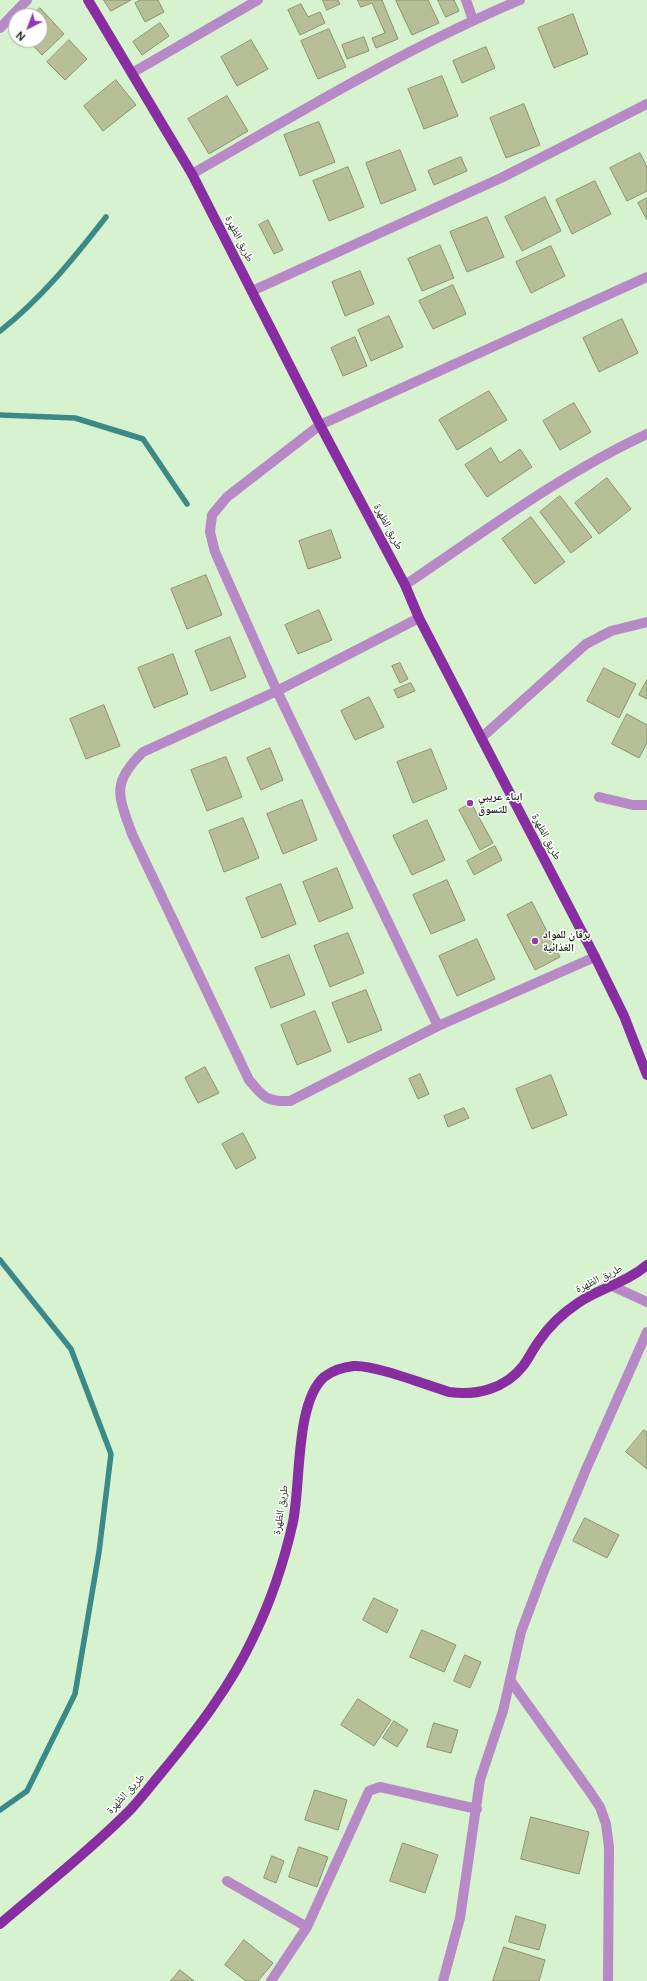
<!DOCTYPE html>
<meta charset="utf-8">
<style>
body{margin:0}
#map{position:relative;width:647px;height:1981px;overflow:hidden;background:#d7f2ce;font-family:"DM Sans",sans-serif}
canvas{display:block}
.north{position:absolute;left:8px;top:8px;width:40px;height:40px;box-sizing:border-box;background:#fff;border:1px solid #a4a8a3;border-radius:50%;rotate:222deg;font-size:11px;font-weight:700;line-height:16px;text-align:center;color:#1c2618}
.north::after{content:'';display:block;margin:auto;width:14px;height:18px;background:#913caa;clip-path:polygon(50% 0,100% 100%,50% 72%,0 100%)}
</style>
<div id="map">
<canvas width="647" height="1981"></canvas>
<div class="north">N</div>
</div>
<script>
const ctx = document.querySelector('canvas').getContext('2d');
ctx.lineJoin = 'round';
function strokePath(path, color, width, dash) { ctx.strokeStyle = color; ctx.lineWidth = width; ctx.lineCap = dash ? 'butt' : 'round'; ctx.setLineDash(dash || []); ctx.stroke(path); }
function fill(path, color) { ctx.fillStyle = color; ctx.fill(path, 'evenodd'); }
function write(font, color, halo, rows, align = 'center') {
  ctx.font = font + ' "DM Sans","Noto Naskh Arabic",sans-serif'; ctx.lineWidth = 3; ctx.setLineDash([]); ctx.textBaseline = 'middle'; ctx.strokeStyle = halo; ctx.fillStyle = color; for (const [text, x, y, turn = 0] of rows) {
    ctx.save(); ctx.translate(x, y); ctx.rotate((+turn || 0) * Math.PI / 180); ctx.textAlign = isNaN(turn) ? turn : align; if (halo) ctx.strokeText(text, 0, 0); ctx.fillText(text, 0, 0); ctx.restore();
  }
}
const stream = new Path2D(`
 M0,331c41,-32 74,-73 106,-114
 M0,415l75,3 68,21 44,65
 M0,1260l71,89 40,105 -12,98 -24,142 -48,97 -27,19`);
const building = new Path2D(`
 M104,0h27l-20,11z
 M141,0h17l6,12 -19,10 -10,-19z
 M323,0h15l2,4 -13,6z
 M358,0h24l16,39 -22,9 -4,-10 13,-5 -13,-30 -11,4z
 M399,0h29l11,23 -27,12 -16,-34z
 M438,0h16l5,11 -13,6z
 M301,4l7,13 12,-5 5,11 -25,12 -12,-25z
 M40,8l24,26 -22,21 -14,-15h12v-24h-8z
 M573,14l15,40 -34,14 -16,-40z
 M160,23l9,13 -27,19 -9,-13z
 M329,29l17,38 -28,12 -17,-38z
 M364,37l5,14 -22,8 -5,-14z
 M69,40l18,19 -22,21 -18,-18z
 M251,40l17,29 -31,17 -16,-29z
 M486,47l9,21 -33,15 -9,-22z
 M442,76l16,40 -34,13 -16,-40z
 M116,80l20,25 -33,26 -19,-25z
 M227,96l21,35 -39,23 -21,-35z
 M524,104l16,41 -34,13 -16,-40z
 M319,122l16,40 -35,14 -16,-41z
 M400,150l16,40 -35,14 -15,-41z
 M640,153l7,14v24l-20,10 -17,-33z
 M461,157l6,14 -33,14 -6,-14z
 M348,167l16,40 -35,14 -16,-40z
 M595,181l16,33 -39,20 -16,-34z
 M545,197l16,34 -39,20 -17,-34z
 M647,198v22l-9,-17z
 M487,217l17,40 -37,15 -17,-40z
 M268,220l15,30 -9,4 -15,-29z
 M440,245l14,33 -32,13 -14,-32z
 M551,246l14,30 -34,17 -15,-31z
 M360,271l14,33 -29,12 -13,-34z
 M453,285l13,29 -33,15 -14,-28z
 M389,316l14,31 -32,14 -13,-31z
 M622,319l16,34 -39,19 -16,-34z
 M355,337l12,29 -24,10 -12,-28z
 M489,391l18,29 -50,30 -18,-30z
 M574,403l17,29 -31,18 -17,-29z
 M491,448l9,15 20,-14 12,18 -45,30 -22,-32z
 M607,478l24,31 -32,25 -24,-31z
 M560,496l32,41 -21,16 -31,-41z
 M531,517l34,45 -30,22 -33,-45z
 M331,530l10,28 -33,11 -9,-28z
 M206,575l16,40 -35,14 -16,-40z
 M319,610l13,30 -34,14 -13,-29z
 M230,637l16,40 -35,14 -16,-40z
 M173,654l15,40 -34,14 -16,-40z
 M400,663l8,16 -8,4 -8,-17z
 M604,668l32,16 -17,34 -32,-17z
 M647,680v19l-8,-4z
 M411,683l4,8 -17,7 -4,-8z
 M369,697l15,30 -29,13 -14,-29z
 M104,705l16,41 -34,13 -16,-40z
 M627,714l20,11v18l-8,15 -27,-14z
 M270,748l13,32 -22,10 -14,-32z
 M431,749l16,40 -34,14 -16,-41z
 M226,757l16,40 -35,14 -16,-41z
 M302,800l15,40 -34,14 -16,-40z
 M471,803l22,40 -13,7 -21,-40z
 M243,818l16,40 -35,14 -15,-41z
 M427,820l18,40 -33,15 -19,-39z
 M495,846l7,14 -28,15 -7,-14z
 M337,868l16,40 -34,14 -16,-40z
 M447,880l18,40 -34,14 -18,-39z
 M281,884l15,40 -34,14 -16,-40z
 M532,902l28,55 -25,13 -28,-55z
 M348,933l16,40 -34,14 -16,-41z
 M477,939l18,40 -38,17 -18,-40z
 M289,955l16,40 -34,13 -16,-40z
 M366,990l16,40 -34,13 -16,-40z
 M315,1011l16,40 -34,14 -16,-40z
 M205,1067l14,26 -21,10 -13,-25z
 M420,1074l9,20 -11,5 -9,-20z
 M551,1075l16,40 -35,14 -16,-40z
 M464,1108l5,10 -21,9 -4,-11z
 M243,1133l13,25 -20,11 -14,-25z
 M644,1430l3,2v37l-21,-17z
 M585,1518l34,17 -12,23 -34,-17z
 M374,1598l24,12 -11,23 -24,-13z
 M422,1630l34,15 -12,27 -34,-15z
 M465,1655l16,7 -11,26 -16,-7z
 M358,1699l33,21 -17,26 -33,-21z
 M394,1721l14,9 -11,17 -14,-9z
 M434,1723l24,7 -7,23 -24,-6z
 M315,1790l32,10 -9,30 -33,-10z
 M531,1817l58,15 -10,42 -58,-15z
 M403,1843l35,12 -13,38 -35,-12z
 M299,1847l29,10 -11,30 -28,-10z
 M272,1856l12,5 -8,22 -12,-5z
 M516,1916l30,9 -7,25 -30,-8z
 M244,1940l29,23 -15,18h-12l-21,-16z
 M504,1947l41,13 -6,21h-46z
 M180,1970l14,11h-23z`);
const minor = new Path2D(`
 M466,0l7,20
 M0,28l27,-28
 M132,73l126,-73
 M192,174c108,-62 214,-126 328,-174
 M252,291l249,-113 146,-74
 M405,585c79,-53 156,-111 242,-151
 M419,618l-142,73 -134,61c-32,31 -25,43 -11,82l117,246c14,17 18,22 41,21l148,-75 157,-69
 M481,738l105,-94 25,-13 36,-9
 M599,797l34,8h14
 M438,1026l-161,-335 -62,-139 -5,-20 2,-17 15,-18 93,-72 327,-148
 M510,1680l80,112 10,15 6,17 3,23 -1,134
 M227,1881l80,46
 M271,1981l36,-54 62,-136 11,-4 97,22
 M443,1981l17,-63 20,-138 23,-69 18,-79 22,-59 44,-106 60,-135`);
const tertiary = new Path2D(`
 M612,1286l35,16`);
const primary = new Path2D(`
 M88,0l104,174 128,251 85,160 14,33 176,339 29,59 23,59
 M0,1924c43,-37 92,-75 131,-115 11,-12 21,-25 31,-37 34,-41 68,-85 91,-134 18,-37 31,-76 40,-116 8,-38 2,-119 31,-145 8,-6 19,-10 30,-11 21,-1 72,19 95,26 27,4 56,-3 74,-26 6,-8 10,-17 16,-25 10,-15 24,-28 39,-38 22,-15 48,-20 69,-38`);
const markers = [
 [470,803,4,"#913caa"],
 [535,941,4,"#913caa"]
];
const streetNames = [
 ["طريق الظهرة",239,239,63],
 ["طريق الظهرة",388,527,62],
 ["طريق الظهرة",546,837,62],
 ["طريق الظهرة",599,1279,-26],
 ["طريق الظهرة",281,1510,-81],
 ["طريق الظهرة",126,1794,-47]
];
const poiNames = [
 ["ابناء عريبي",478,797],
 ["للتسوق",478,810],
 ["برقان للمواد",543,935],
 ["الغذائية",543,948]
];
strokePath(stream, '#3b8a88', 5.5);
fill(building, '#b6bf97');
strokePath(building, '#8b936d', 1);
strokePath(minor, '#b789c6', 10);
strokePath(tertiary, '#b789c6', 10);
strokePath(primary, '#892da3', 10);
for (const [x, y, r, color] of markers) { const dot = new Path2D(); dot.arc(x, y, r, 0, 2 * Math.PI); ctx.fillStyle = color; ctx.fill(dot); strokePath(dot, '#fff', 1.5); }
write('11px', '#1c2618', '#fff', streetNames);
write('bold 11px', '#1c2618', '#fff', poiNames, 'left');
</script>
